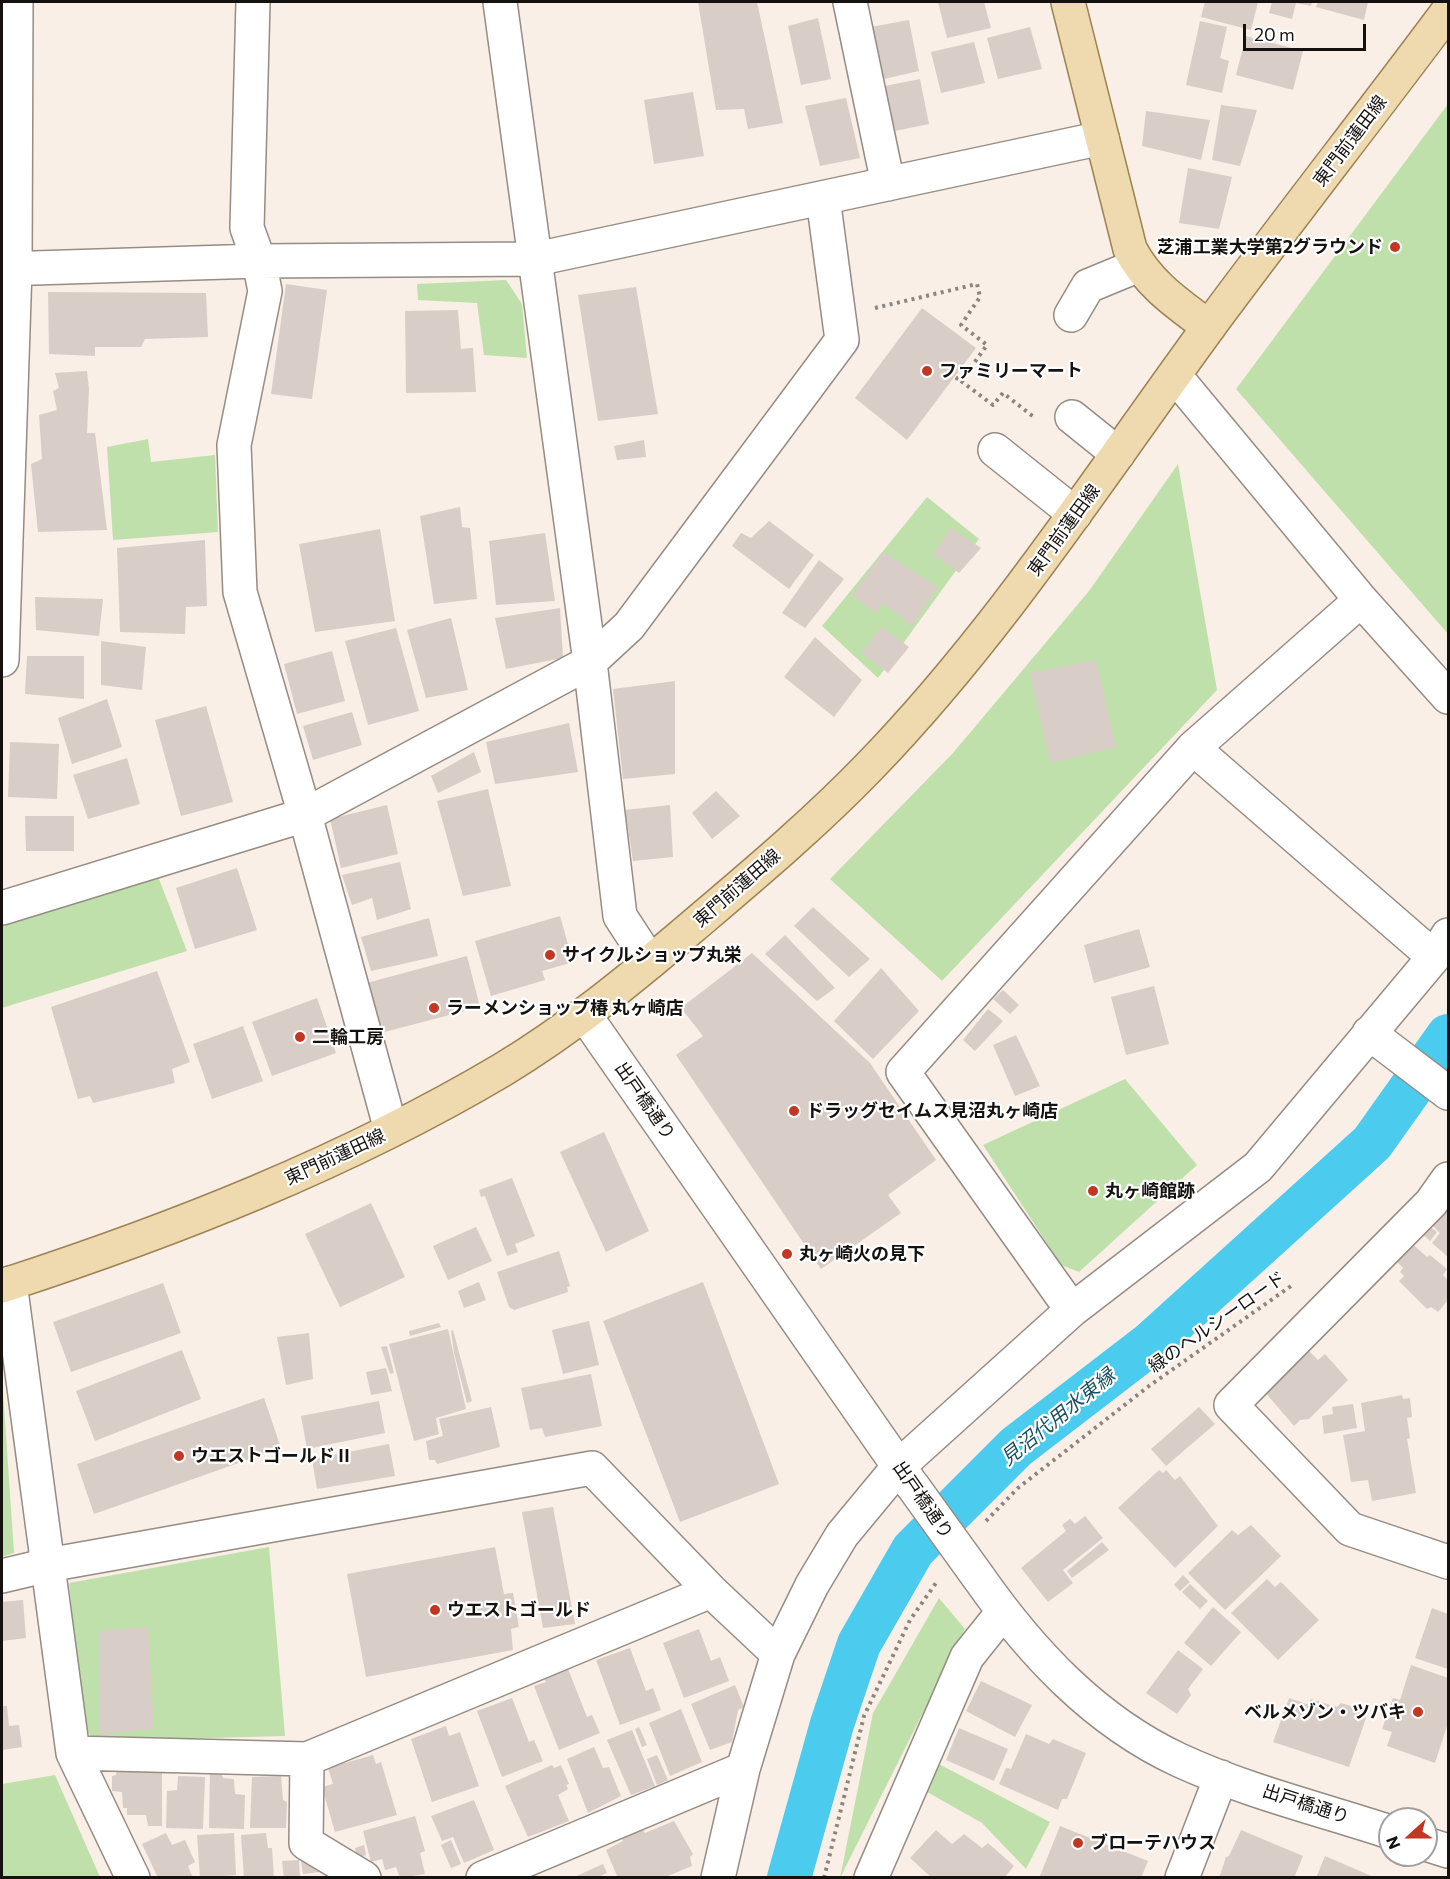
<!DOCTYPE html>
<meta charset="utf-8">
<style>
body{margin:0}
#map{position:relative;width:1450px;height:1879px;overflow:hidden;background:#f9efe6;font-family:Commissioner,sans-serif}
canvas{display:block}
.frame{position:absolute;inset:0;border:3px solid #14110e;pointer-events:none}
.north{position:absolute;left:1378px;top:1807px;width:60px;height:60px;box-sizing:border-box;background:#fff;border:2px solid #a1a09f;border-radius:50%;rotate:249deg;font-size:16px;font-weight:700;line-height:24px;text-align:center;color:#14110e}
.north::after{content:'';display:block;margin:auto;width:21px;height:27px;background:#c23721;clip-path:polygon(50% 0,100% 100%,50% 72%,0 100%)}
.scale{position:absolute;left:1243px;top:24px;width:123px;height:27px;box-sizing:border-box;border:3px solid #14110e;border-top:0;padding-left:8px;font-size:18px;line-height:21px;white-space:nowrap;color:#14110e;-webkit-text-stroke:4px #fff;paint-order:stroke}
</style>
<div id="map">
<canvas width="1450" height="1879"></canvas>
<div class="frame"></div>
<div class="north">N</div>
<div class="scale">20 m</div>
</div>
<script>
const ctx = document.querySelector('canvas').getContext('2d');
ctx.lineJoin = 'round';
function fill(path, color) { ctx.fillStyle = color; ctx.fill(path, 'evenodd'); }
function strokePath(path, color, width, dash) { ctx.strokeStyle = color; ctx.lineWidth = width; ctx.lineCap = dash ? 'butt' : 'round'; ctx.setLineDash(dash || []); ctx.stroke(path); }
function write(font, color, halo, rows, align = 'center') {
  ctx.font = font + ' Commissioner,"Noto Sans JP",sans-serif'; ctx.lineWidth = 4.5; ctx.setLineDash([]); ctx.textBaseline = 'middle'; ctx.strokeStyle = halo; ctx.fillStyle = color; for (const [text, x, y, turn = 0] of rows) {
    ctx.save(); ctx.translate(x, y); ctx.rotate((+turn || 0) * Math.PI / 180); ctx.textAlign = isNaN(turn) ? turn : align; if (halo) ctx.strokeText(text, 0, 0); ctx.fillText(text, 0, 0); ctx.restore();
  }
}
const green = new Path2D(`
 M1448,104v530l-212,-245z
 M506,280l16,24 5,54 -43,-3 -7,-52 -59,-3 -1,-16z
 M148,439l3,23 64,-7 3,77 -105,8 -6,-93z
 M1178,464l39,226 -275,291 -112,-102 123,-126 136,-162z
 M927,497l52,42 -101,139 -56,-52z
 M157,874l30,77 -185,57v-82z
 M1125,1079l72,86 -118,107 -18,-7 -78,-120z
 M2,1376l12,177 -12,4z
 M269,1547l16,189 -189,5 -13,-14 -14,-144z
 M939,1598l26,31 -125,249 33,-165z
 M931,1760l119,62 -24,47 -44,-46 -62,-35z
 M55,1775l45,102h-98v-93z`);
const canal = new Path2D(`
 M789,1878l43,-154 27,-80 54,-94 103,-103 134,-103 222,-201 76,-107`);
const building = new Path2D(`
 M698,2h59l26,121 -35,6 -4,-20 -28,1z
 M938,2h46l7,26 -44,10z
 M1205,2h53l-7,28 -50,-13z
 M1272,2h40l-1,4 -15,-3 -4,16 -23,-6z
 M1318,2h50l-4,18 -48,-13z
 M818,18l13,61 -30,6 -13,-59z
 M909,20l10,51 -44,10 -10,-53z
 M1200,21l27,6 -7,31 9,3 -7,32 -36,-8z
 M1030,27l12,42 -44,10 -11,-41z
 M1246,36l57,15 -10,39 -57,-15z
 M974,42l11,41 -44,10 -10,-41z
 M920,79l9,45 -34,7 -10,-45z
 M693,92l11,64 -50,8 -10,-64z
 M846,98l14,60 -40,8 -15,-60z
 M1221,105l36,5 -17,56 -28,-6z
 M1146,111l64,9 -9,40 -59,-14z
 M1188,168l44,9 -13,52 -40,-6z
 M286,284l41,6 -15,109 -41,-5z
 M636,287l22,127 -60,7 -20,-126z
 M48,292l158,1 2,44 -63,2 -4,8h-46v9l-46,-2z
 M922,308l54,40 -69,92 -52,-42z
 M458,310l3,39 12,-1 3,44 -70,1 -1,-82z
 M87,371l2,18 -2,44h8l12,97 -69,2 -7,-68 11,-5 -3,-44 18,-5 -4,-19 6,-3 -4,-15z
 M644,440l2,17 -29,3 -3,-14z
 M460,507l2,20 8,1 7,71 -43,5 -14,-88z
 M769,521l45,34 -25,34 -57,-43 9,-13 10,5z
 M951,528l30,20 -22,25 -26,-19z
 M380,529l15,92 -80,11 -16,-88z
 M545,533l10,68 -59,4 -7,-64z
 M205,540l2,66 -21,1 -1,27 -65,-2 -3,-84z
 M883,552l55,35 -26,39 -29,-23 -8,10 -23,-18z
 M819,560l25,19 -39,49 -23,-15z
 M35,597l68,2 -4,37 -63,-6z
 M560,608l3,50 -57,11 -11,-51z
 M451,618l17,72 -42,8 -19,-68z
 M881,627l28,20 -21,26 -26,-20z
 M396,628l23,83 -51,14 -23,-84z
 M815,637l47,43 -28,37 -50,-40z
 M101,641l45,6 -4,43 -41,-5z
 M332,651l13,50 -48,13 -13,-50z
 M27,656h57v43l-59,-5z
 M1096,660l20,87 -66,16 -20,-90z
 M675,681v93l-52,5 -10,-90z
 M107,699l15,48 -50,17 -14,-46z
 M206,706l27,96 -52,14 -26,-96z
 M352,712l10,33 -49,15 -10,-34z
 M569,723l9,49 -83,12 -9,-42z
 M10,742l49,2 -2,55 -49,-2z
 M474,752l7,20 -43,21 -7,-17z
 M127,758l13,46 -52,15 -15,-44z
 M488,789l23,97 -48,10 -26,-95z
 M716,791l24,25 -28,23 -20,-26z
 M387,805l11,49 -57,14 -11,-49z
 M670,805l3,52 -40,4 -8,-51z
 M25,816h49v35h-48z
 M400,862l11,47 -34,11 -5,-22 -20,7 -10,-30z
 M237,868l20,62 -62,19 -19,-61z
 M813,907l57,52 -21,18 -55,-51z
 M560,916l13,46 -31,9 3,9 -54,16 -16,-55z
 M429,918l9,38 -67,15 -10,-34z
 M1139,929l11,38 -56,16 -10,-38z
 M785,935l50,53 -18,13 -52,-47z
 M752,953l118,110 66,97 -48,35 13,18 -80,56 -145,-214 27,-19 -22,-28z
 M467,956l13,51 -103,27 -14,-50z
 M881,968l38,43 -46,48 -39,-38z
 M157,971l33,91 -18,7 3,14 -82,20 -3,-7 -12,3 -27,-92z
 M1154,986l15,58 -43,11 -15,-58z
 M1003,990l16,15 -9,9 -17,-15z
 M317,998l19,55 -64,23 -20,-54z
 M988,1009l15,12 -28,30 -12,-11z
 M243,1026l20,55 -51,18 -19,-55z
 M1016,1035l24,51 -25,10 -22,-51z
 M604,1132l45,99 -43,21 -46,-100z
 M512,1178l23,58 -20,8 3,8 -11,4 -22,-60 -4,1 -2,-7z
 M371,1203l34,74 -65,30 -35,-73z
 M1448,1204v53l-16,-14 8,-10 -12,-12z
 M1425,1223l12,9 -7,9 -11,-10z
 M476,1227l16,34 -44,19 -15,-34z
 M1407,1239l20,18 3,-2 17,14 -4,6 5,5v20l-10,12 -7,-5 -4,2 -28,-28 5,-5 -4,-4 3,-4 -12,-12z
 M559,1251l11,35 -3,1 1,5 -54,18 -5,-3 -12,-35z
 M479,1282l7,18 -22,8 -6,-17z
 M703,1282l76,202 -99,38 -77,-201z
 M163,1283l18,50 -110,39 -18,-50z
 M589,1321l10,44 -36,9 -11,-44z
 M439,1323l2,4 -31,9 -1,-5z
 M448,1329l18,80 -30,9 3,16 -25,7 -25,-97z
 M453,1330l19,71 -5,2 -13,-50 -3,-22z
 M309,1333l4,46 -27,6 -9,-48z
 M387,1346l7,27 -4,1 -9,-27z
 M1307,1349l11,11 7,-6 23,26 -39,39 -9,1 -6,6 -30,-35z
 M182,1350l19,49 -106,42 -19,-50z
 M386,1368l6,23 -21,4 -5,-23z
 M591,1374l11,52 -57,11 -3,-9 -12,2 -9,-42z
 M1402,1395l1,4 7,-1 2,19 -5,1 3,20 -3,1 9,54 -44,8 -4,-21 -17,2 -8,-47 22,-4 -4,-28z
 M264,1398l17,50 -187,66 -17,-50z
 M379,1401l6,32 -78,16 -6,-33z
 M1353,1404l4,24 -33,6 -2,-18 11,-2 -1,-7z
 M491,1407l9,40 -63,17 -2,-4h-6l-3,-19 17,-5 -4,-17z
 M1199,1407l16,17 -49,42 -15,-17z
 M389,1444l6,32 -78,13 -5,-30z
 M1159,1470l4,3 3,-3 9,10 5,-4 38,50 -43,42 -57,-60z
 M553,1507l22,117 -32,4 -21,-116z
 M1085,1516l18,22 -40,32 10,13 -25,19 -27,-34 45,-37 -4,-6 8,-6 5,5z
 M1251,1525l30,31 -56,54 -37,-37 44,-43 6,5z
 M1102,1542l7,8 -37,28 -5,-7z
 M495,1547l9,47 9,-1 6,34 -8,2 2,21 -147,27 -19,-103z
 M1183,1575l7,7 -10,9 -6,-6z
 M1267,1579l8,8 6,-5 38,38 -41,40 -47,-47z
 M1190,1584l18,17 -8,8 -18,-17z
 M23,1600l3,38 -24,3v-39z
 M1213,1607l28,25 -30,34 -27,-23z
 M1432,1608l16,6v55l-33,-11z
 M148,1627l6,102 -55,6v-104z
 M699,1629l12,32 9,-4 9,24 -45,17 -21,-55z
 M630,1648l16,43 7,-3 8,22 -41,15 -24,-65z
 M1178,1650l25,19 -15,20 3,6 -14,19 -31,-21z
 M1411,1665l37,13v45l-13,40 -48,-17 5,-14 -10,-3 11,-31 7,2z
 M568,1669l19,48 5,-2 8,18 -41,17 -25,-64 12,-4 -2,-4z
 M981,1681l51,24 -17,32 -49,-26z
 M735,1685l9,22 -6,3 -6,32 -22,8 -19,-46z
 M512,1698l17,44 5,-2 9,21 -41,16 -25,-66z
 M1289,1698l18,6 4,-5 26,8 4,-4 23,7 2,8 -17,49 -76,-25z
 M2,1706h5l2,20 10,-1 3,22 -20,3z
 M681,1709l21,53 -32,14 -21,-53z
 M446,1726l3,10 11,-4 19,54 -47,16 -21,-63z
 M639,1727l8,18 -5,2 -7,-18z
 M959,1728l49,21 -14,32 -48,-21z
 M632,1730l23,56 -24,9 -24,-55z
 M1026,1734l23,10 4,-5 33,14 -19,46h-5l-4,11 -59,-26 7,-16 5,1z
 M594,1747l9,21 6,-1 12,29 -33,17 -21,-54z
 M373,1755l3,9 5,-2 16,53 -62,17 -13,-45 11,-3 -5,-16z
 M657,1755l11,25 -11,5 -10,-26z
 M552,1765l2,3 7,-3 8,19 -3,1 2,4 -10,6 11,26 -41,16 -23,-51z
 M117,1770h45v56h-14l-2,-11h-19v-7h-4l-1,-16 -10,-1v-15l4,-1z
 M210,1771h11l2,7 11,1 1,15 10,1 -1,34 -35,-1z
 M178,1776l27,1 -2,52 -37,-1 1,-37 10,-1z
 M281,1776l2,24 4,2 -1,26h-36l2,-51z
 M474,1800l20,50 -30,13 -11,-26 -11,4 -11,-25z
 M415,1816l10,35 -5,2 5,21 -25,4 -4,-11 -11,3 -3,-11 -11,3 -8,-31z
 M674,1821l19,33 -3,3 2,9 -29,12h-45l-12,-28 17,-9 -3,-7 20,-9 5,8z
 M1060,1826l88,35 -7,17h-102z
 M936,1830l16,14 12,-10 18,14 6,-5 26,23 -10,12h-72l-22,-20z
 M1241,1830l62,26 -9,22h-75l7,-21 3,-1z
 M166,1833l6,12 13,-5 10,22 -7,4 5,12h-35l-16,-34z
 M234,1833l2,42 -36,3 -3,-43z
 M266,1833l2,15h4l2,30h-30l-3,-43z
 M451,1840l10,24 -10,4 -10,-23z
 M364,1845l2,10 -9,3 -2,-10z
 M1325,1856l51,22h-60z
 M299,1860l1,18h-16l-2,-17z
 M301,1861l19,11 -17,2z
 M603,1864l4,9 -11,5h-24z`);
const path = new Path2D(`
 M875,308l102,-24 3,13 -19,28 26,20 -26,36 -6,-4
 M961,381l32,24 10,-12 32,25
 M986,1521l32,-33 131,-102 142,-100
 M824,1878l40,-162 46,-96 26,-37`);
const minor = new Path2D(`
 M253,2l-6,226 12,33 6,30 -31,154 6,147 65,223 86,315
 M500,2l90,660 30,254 30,46
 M850,2l38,182
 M2,269l257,-8 277,-2 566,-121
 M1071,315l17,-29 51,-21
 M1175,376l186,224 87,97
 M1072,417l46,37
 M995,450l80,64
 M2,660l13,-391 1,-267
 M1193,748l241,209
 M2,908l303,-93 285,-153 39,-36 213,-286 -19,-142
 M584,1014l327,470
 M1369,1033l79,60
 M1448,1179l-17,24 -200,202 119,124 98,33
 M10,1283l63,470 60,125
 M1072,1310l-169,-238 290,-324 168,-148
 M2,1576l46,-11 544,-97 119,123 67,63
 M979,1578c52,74 116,143 200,182 67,31 141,49 211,72
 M73,1753l234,6 404,-168
 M307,1759l-1,84 58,35
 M1426,1844l22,7
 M483,1878l260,-109
 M718,1878l25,-109 35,-115 34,-69 30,-50 58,-70 172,-155 186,-143 176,-210 14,-22
 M871,1878l96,-221 36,-45
 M1182,1878l39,-101`);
const major = new Path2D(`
 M1068,2l62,247c18,35 48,55 79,78
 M2,1286c172,-56 343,-123 500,-216 68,-41 130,-92 190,-143 60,-51 122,-103 177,-160 129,-133 230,-290 339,-439 79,-107 161,-211 240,-317`);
const minorBridge = new Path2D(`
 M912,1485l67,93`);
const markers = [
 [1395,247,6,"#c23721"],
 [927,371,6,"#c23721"],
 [550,955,6,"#c23721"],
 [434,1008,6,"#c23721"],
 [300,1037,6,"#c23721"],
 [794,1111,6,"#c23721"],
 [1093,1191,6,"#c23721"],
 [787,1254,6,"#c23721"],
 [179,1456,6,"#c23721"],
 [435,1610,6,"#c23721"],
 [1418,1712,6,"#c23721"],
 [1078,1843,6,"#c23721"]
];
const streetNames = [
 ["東門前蓮田線",1350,141,-53],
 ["東門前蓮田線",1064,530,-54],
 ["東門前蓮田線",737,888,-41],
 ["出戸橋通り",645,1101,55],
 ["東門前蓮田線",335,1157,-25],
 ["緑のヘルシーロード",1217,1322,-35],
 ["出戸橋通り",923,1500,55],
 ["出戸橋通り",1306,1804,18]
];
const poiNames = [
 ["芝浦工業大学第2グラウンド",1383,247,"right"],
 ["ファミリーマート",939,371],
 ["サイクルショップ丸栄",562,955],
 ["ラーメンショップ椿 丸ヶ崎店",446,1008],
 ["二輪工房",312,1037],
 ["ドラッグセイムス見沼丸ヶ崎店",806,1111],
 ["丸ヶ崎館跡",1105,1191],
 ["丸ヶ崎火の見下",799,1254],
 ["ウエストゴールドⅡ",191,1456],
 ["ウエストゴールド",447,1610],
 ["ベルメゾン・ツバキ",1406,1712,"right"],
 ["ブローテハウス",1090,1843]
];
const waterNames = [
 ["見沼代用水東縁",1058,1417,-39]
];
fill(green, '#bfe0ab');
strokePath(canal, '#4bcbed', 44);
fill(building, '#d9cdc7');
strokePath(minor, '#958c84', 36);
strokePath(major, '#9b8354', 36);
strokePath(path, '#8c857f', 4, [3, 4.5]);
strokePath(minor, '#fff', 33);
strokePath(major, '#efd9af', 33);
strokePath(minorBridge, '#958c84', 36, []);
strokePath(minorBridge, '#fff', 33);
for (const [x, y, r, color] of markers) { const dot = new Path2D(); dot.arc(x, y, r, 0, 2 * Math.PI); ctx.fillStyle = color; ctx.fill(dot); strokePath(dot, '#fff', 2); }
write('18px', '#14110e', '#fff', streetNames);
write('bold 18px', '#14110e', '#fff', poiNames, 'left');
write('italic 20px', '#1b505f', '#fff', waterNames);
</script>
